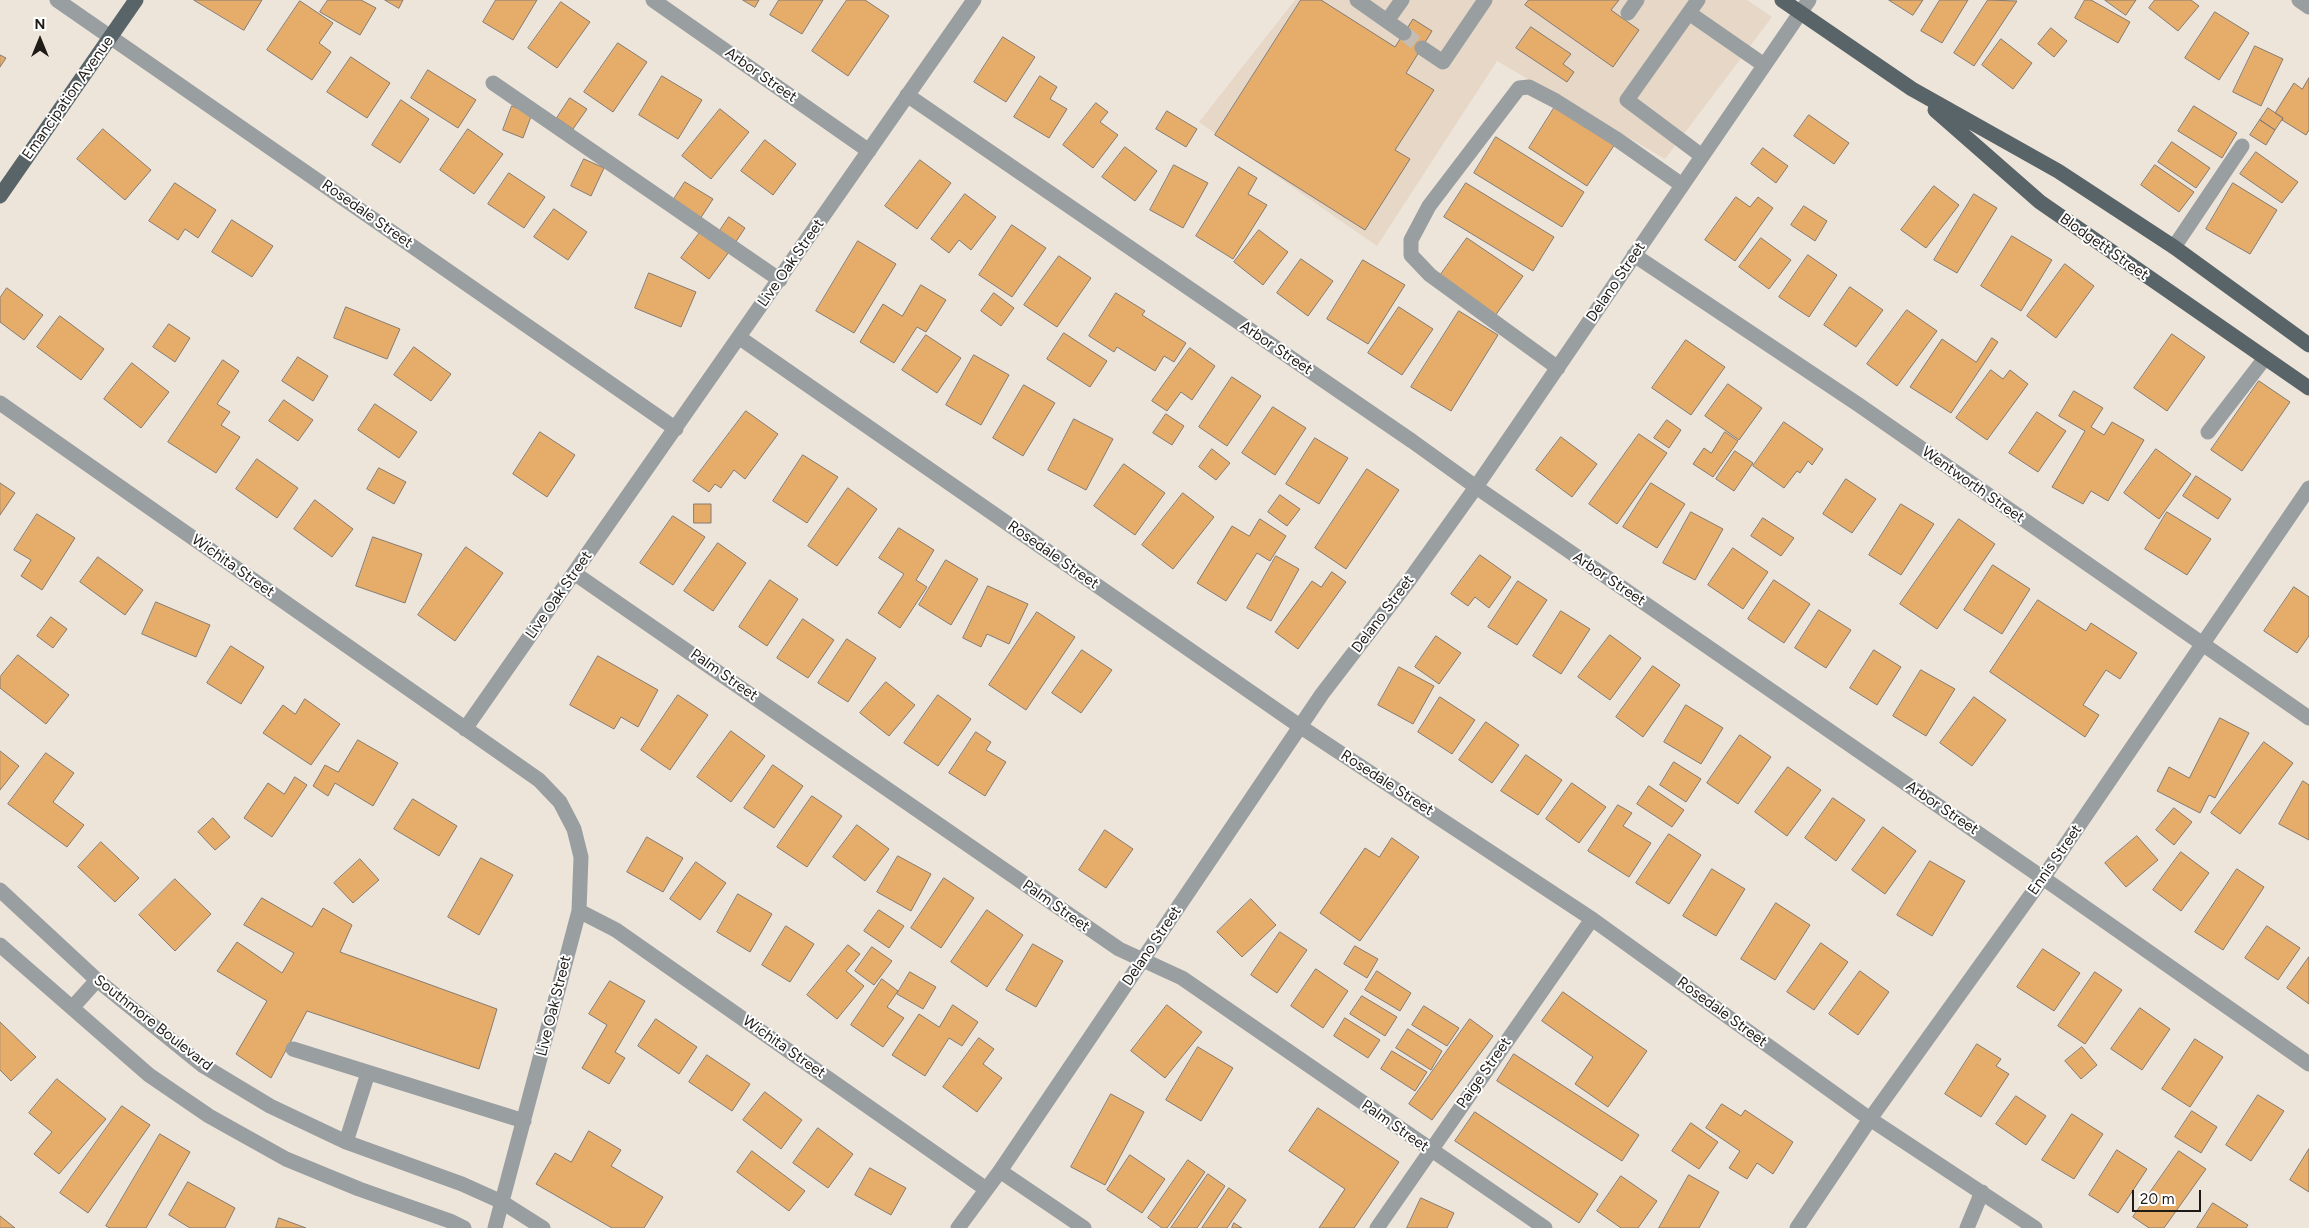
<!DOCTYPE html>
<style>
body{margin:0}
#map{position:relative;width:2309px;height:1228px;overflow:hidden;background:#eee5da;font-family:Figtree,sans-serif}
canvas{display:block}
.north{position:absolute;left:15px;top:15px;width:50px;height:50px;-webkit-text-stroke:4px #fff;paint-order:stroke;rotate:0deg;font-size:14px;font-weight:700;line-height:20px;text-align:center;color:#1f1b17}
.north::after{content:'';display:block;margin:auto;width:18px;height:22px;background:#1f1b17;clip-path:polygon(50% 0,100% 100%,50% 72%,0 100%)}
.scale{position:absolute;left:2132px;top:1190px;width:69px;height:22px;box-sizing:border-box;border:2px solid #1f1b17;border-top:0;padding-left:6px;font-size:15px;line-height:18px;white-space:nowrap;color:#1f1b17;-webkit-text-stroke:4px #fff;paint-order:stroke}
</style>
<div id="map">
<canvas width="2309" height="1228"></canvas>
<div class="north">N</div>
<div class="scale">20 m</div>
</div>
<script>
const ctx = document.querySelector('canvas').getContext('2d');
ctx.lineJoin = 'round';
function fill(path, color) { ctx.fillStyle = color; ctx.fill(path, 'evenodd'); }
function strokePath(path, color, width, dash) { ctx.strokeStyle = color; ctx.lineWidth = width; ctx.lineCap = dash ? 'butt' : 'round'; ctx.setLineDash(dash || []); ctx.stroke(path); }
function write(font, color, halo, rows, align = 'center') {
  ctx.font = font + ' Figtree,sans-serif'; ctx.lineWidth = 4; ctx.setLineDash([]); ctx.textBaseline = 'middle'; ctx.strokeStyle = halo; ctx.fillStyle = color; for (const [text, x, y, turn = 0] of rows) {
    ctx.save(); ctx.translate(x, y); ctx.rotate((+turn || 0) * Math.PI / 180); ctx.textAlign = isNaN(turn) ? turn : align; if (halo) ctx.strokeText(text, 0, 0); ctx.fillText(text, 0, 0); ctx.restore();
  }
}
const built = new Path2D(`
 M1295,0h452l25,17 -107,142 -168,-98 -120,185 -178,-124z`);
const building = new Path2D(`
 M194,0h68l-18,30z
 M328,0h33l15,8 -16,27 -40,-23z
 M385,0h18l-4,8z
 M496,0h41l-24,40 -30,-18z
 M743,0h16l-4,7z
 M779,0h44l-21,34 -32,-19z
 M847,0h18l24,16 -41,60 -36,-25z
 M1301,0h20l74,47 18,-28 19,12 -26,42 28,17 -39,60 15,9 -45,71 -150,-95z
 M1529,0h90l-8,10 28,20 -26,37 -88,-62z
 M1889,0h34l-10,15z
 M1940,0h28l-26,43 -21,-12z
 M1988,0l29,1 -43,65 -20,-13z
 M2085,0h6l39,22 -12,21 -43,-25z
 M2105,0h31l-10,15z
 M2155,0h36l8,6 -21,25 -29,-23z
 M300,1l33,22 -14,20 12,9 -19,28 -45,-30z
 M561,2l29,20 -33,46 -29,-20z
 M2215,12l34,21 -30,47 -34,-22z
 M1531,27l40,27 -8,10 11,8 -7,10 -51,-34z
 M2051,28l16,13 -13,16 -16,-13z
 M1003,37l32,20 -29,45 -32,-20z
 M2001,39l31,24 -19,26 -31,-24z
 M618,43l29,19 -34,50 -29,-20z
 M2255,46l28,13 -22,47 -28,-14z
 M0,55l6,3 -6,9z
 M351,57l39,26 -23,35 -40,-26z
 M428,70l48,30 -18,28 -47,-30z
 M662,76l40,24 -24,39 -39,-24z
 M1040,76l17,11 -7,12 17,10 -18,29 -35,-21z
 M2309,78v52l-3,5 -24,-15 1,-2 -8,-5 19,-30 8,6z
 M570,98l17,11 -14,20 -16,-11z
 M401,100l28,19 -29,44 -28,-18z
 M1096,103l12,9 -8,10 18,13 -25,33 -30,-23z
 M1556,105l59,39 -28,42 -58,-38z
 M512,106l20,8 -9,24 -20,-8z
 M2194,106l43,27 -15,25 -44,-27z
 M2268,108l15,10 -8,12 -15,-10z
 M720,109l29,23 -38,47 -29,-23z
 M1167,111l30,18 -11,18 -30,-18z
 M1809,115l40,28 -15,21 -40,-28z
 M2260,120l15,10 -9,15 -16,-10z
 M103,129l48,41 -26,30 -48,-41z
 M468,129l35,25 -29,40 -34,-24z
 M1496,137l88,55 -22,35 -88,-54z
 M765,140l31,24 -23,31 -32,-24z
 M2172,142l38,26 -14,20 -38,-26z
 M1125,147l32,24 -22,30 -33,-24z
 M1763,148l25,18 -12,17 -25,-19z
 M2256,152l42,30 -16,21 -42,-29z
 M584,159l20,9 -13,28 -20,-10z
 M920,160l31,23 -34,46 -32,-23z
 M1174,165l34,18 -25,45 -33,-18z
 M2155,165l39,27 -15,20 -38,-27z
 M1239,167l18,11 -9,16 19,11 -34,54 -37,-23z
 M509,173l36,24 -21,31 -36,-24z
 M685,182l28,17 -13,20 -28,-17z
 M175,183l41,27 -18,28 -13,-9 -7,11 -29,-19z
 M1466,183l88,54 -21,34 -89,-54z
 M2233,183l44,27 -27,44 -44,-25z
 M1934,186l25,19 -33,43 -25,-18z
 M965,194l31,23 -25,33 -12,-10 -10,13 -18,-14z
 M1974,194l23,14 -40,65 -23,-13z
 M1736,197l14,10 8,-10 15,11 -38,53 -30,-21z
 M1804,206l23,15 -12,20 -24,-16z
 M554,209l33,23 -19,28 -34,-23z
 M729,217l16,11 -10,15 -16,-11z
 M232,220l41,26 -21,31 -40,-25z
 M1012,225l34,23 -34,49 -33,-22z
 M1259,230l29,22 -25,33 -29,-23z
 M701,231l28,21 -20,27 -28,-21z
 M2012,236l40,24 -31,51 -40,-25z
 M1467,238l56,38 -28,40 -56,-39z
 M1761,238l30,22 -22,29 -30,-22z
 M858,241l38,23 -42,69 -38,-22z
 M1808,255l29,20 -28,42 -30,-20z
 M1059,256l32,22 -34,49 -33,-22z
 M1301,259l32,22 -25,35 -31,-23z
 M1363,260l42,25 -37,59 -41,-25z
 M2065,264l29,22 -38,52 -29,-22z
 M649,273l47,19 -15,35 -46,-19z
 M921,285l25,15 -20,32 -9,-5 -23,36 -34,-21 23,-38 19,12z
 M1850,287l33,23 -27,37 -32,-22z
 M7,288l36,27 -19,25 -24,-18v-24z
 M994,293l20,15 -13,18 -20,-15z
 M1116,293l29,18 -3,4 44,28 -12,19 -10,-6 -9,15 -38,-24 -3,5 -25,-16z
 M346,307l54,22 -13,30 -53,-21z
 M1399,307l34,22 -31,46 -34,-22z
 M1907,310l30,21 -40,55 -30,-22z
 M1459,311l39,24 -47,76 -40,-24z
 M60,316l44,33 -23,31 -44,-33z
 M169,324l21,14 -15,24 -22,-15z
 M1064,333l43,28 -17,26 -43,-28z
 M2172,334l33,23 -38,54 -33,-23z
 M926,335l35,23 -24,35 -35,-23z
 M1992,338l6,4 -47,71 -41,-26 32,-48 34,23z
 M1686,340l39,27 -34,48 -39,-27z
 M414,347l37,27 -20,27 -37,-26z
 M1190,348l25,18 -23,34 -11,-8 -14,19 -15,-10z
 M974,355l35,20 -28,50 -35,-20z
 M298,357l30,19 -15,25 -31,-20z
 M223,360l16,11 -22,33 13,8 -9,13 19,12 -24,36 -48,-31z
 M132,363l37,29 -28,36 -37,-29z
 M1991,370l12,9 7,-9 18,14 -41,56 -31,-22z
 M1232,377l29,19 -34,50 -28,-19z
 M2259,381l31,21 -48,69 -31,-21z
 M1728,384l34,24 -23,32 -34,-24z
 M1024,385l31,18 -32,53 -30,-18z
 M2074,391l29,17 -12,19 13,8 8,-13 32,18 -36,61 -17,-10 -8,13 -31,-17 33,-56 -26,-15z
 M284,400l29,20 -15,21 -29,-20z
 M375,404l42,28 -18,26 -41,-28z
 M1273,407l33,21 -31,47 -33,-22z
 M746,411l32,23 -33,45 -11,-9 -13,18 -6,-4 -6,8 -16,-11z
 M2037,412l29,19 -28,41 -29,-19z
 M1166,414l18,12 -12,19 -19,-12z
 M1074,419l39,20 -27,51 -38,-20z
 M1667,420l14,10 -12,18 -15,-10z
 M1784,422l39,27 -11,16 -4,-4 -8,12 -3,-2 -13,17 -31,-22z
 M540,432l35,23 -28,42 -34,-23z
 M1725,432l13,9 -25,36 -20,-13 11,-16 7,5z
 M1639,434l28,19 -50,71 -28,-20z
 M1561,437l36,27 -25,33 -36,-27z
 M1315,438l33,20 -29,46 -33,-20z
 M1212,449l18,14 -14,17 -17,-13z
 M2156,449l35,25 -32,45 -35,-26z
 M1735,451l18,12 -19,28 -18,-12z
 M803,455l35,22 -31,46 -34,-22z
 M257,459l41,29 -21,30 -41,-29z
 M1124,464l41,29 -30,42 -41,-29z
 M379,468l27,14 -12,22 -27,-15z
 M1367,469l32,21 -53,79 -31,-21z
 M2196,476l35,23 -13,20 -35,-23z
 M1846,479l30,20 -24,34 -29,-19z
 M0,483l15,10 -15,22z
 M1651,483l34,21 -28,44 -34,-21z
 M848,488l29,21 -40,57 -29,-20z
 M1183,493l31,24 -41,52 -31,-24z
 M1280,495l20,14 -13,17 -19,-14z
 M315,500l38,29 -21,28 -38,-28z
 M694,504h17v19h-17z
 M1901,504l33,20 -33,51 -32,-20z
 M1691,512l32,17 -28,51 -32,-17z
 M2167,512l44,27 -24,36 -42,-26z
 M37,514l38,24 -33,52 -21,-14 10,-16 -17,-10z
 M673,516l32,21 -32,48 -33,-22z
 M1763,518l31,20 -13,18 -30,-20z
 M1260,519l26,17 -16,25 -13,-8 -31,48 -29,-18 35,-57 17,10z
 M1959,519l36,25 -58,85 -37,-25z
 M899,528l35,22 -18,30 11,7 -27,41 -22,-15 26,-39 -25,-16z
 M373,537l49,17 -17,49 -49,-17z
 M718,543l28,20 -33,48 -29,-20z
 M466,547l37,26 -48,68 -37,-26z
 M1733,548l35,24 -25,37 -35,-24z
 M1480,555l31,22 -22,31 -14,-11 -7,9 -17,-12z
 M1276,556l23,13 -28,52 -24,-13z
 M98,557l45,33 -18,25 -45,-33z
 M946,560l32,19 -27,46 -32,-20z
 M1993,565l37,24 -28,45 -38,-24z
 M1332,572l14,10 -48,67 -23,-17 37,-51 9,6z
 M770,580l28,19 -31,47 -28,-19z
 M1774,580l36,24 -26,39 -36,-24z
 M1518,581l29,19 -30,45 -29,-18z
 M988,586l40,18 -19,40 -22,-10 -6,13 -18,-9z
 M2294,587l15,10v39l-12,17 -33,-22z
 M2038,600l48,31 5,-8 46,30 -17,26 -14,-9 -23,35 16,10 -14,22 -95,-65z
 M156,602l54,23 -14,32 -54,-23z
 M1819,610l32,20 -25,38 -31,-20z
 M1561,611l29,18 -29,45 -28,-18z
 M1037,612l38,25 -49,73 -37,-25z
 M51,617l16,12 -14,19 -16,-12z
 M803,619l31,21 -26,38 -31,-20z
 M1610,635l31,23 -31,42 -32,-23z
 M1436,636l25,17 -22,31 -24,-17z
 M847,639l29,19 -28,44 -30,-19z
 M231,646l33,21 -23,37 -34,-21z
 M1082,650l30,20 -31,43 -29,-20z
 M1874,650l27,17 -24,38 -27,-17z
 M18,655l51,40 -23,29 -46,-36v-11z
 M598,656l60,34 -20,37 -17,-10 -7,12 -44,-24z
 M1653,666l27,19 -37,52 -27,-20z
 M1399,667l35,19 -21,38 -35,-19z
 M1921,670l34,19 -29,47 -33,-20z
 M886,682l29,23 -26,31 -29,-23z
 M678,695l30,20 -38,55 -29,-20z
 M938,695l33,24 -33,47 -34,-23z
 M1440,697l35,23 -23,34 -34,-22z
 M1974,697l32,23 -34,46 -32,-23z
 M305,699l35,25 -29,41 -48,-32 20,-28 12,9z
 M1686,705l37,23 -22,36 -37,-22z
 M2220,718l29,15 -34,65 -6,-3 -9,18 -43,-22 12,-24 20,11z
 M1486,722l33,23 -27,38 -33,-23z
 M731,731l34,25 -34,46 -34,-25z
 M976,732l15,10 -5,8 20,12 -21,34 -36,-23z
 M1740,735l31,22 -33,47 -31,-21z
 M358,740l40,23 -25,43 -38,-23 -7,13 -15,-10 12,-21 13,7z
 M2264,742l29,21 -53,71 -29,-21z
 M0,751l19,15 -19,24z
 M46,753l28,20 -21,29 31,23 -17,22 -59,-43z
 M1526,755l36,25 -24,35 -37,-24z
 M1674,762l27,17 -15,23 -26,-17z
 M773,765l30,21 -29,42 -30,-20z
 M1788,767l33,23 -34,46 -32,-24z
 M295,777l12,8 -35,52 -28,-19 24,-35 16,11z
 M2303,781l6,4v55l-30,-16z
 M1572,783l34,24 -27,36 -33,-24z
 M1649,786l35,24 -12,17 -35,-23z
 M812,796l30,20 -35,51 -30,-20z
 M1833,798l32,22 -29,41 -31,-23z
 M413,799l44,27 -18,30 -45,-27z
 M1618,805l14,8 -9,13 28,17 -22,34 -41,-26z
 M2174,808l18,14 -18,23 -18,-15z
 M213,818l17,19 -15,13 -17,-18z
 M857,825l32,24 -24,32 -32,-24z
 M1883,827l33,24 -31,43 -33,-24z
 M1105,830l28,19 -27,39 -27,-18z
 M1669,834l32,21 -32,49 -33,-21z
 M2137,836l21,24 -32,27 -21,-24z
 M647,837l36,21 -20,34 -36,-20z
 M1392,838l27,19 -59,84 -40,-28 45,-65 14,9z
 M101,842l38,36 -24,24 -37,-35z
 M2181,852l28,21 -28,38 -28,-21z
 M898,856l33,18 -20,37 -34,-19z
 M481,858l32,17 -34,60 -31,-18z
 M360,859l19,21 -26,23 -19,-20z
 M1930,861l35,20 -33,55 -35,-21z
 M696,862l30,21 -26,37 -30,-21z
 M1712,869l33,20 -29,47 -33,-20z
 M2237,869l27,18 -41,63 -28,-18z
 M944,878l30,20 -33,50 -30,-20z
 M175,879l36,35 -36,37 -36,-36z
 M738,894l34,20 -22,38 -33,-20z
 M262,898l50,29 11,-19 29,17 -12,27 157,57 -18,60 -172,-58 -36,67 -35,-24 31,-53 -50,-30 20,-29 45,31 12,-20 -50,-28z
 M1251,899l25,26 -34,32 -25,-25z
 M1776,903l34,22 -35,55 -34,-21z
 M879,910l25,16 -15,22 -25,-17z
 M987,910l36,25 -36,52 -36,-25z
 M786,926l28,18 -24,38 -28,-17z
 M2267,926l33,22 -22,32 -33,-22z
 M1280,932l27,18 -30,43 -26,-18z
 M1821,943l27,19 -34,48 -27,-18z
 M1033,944l30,17 -27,46 -30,-17z
 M848,945l12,9 -14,17 18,15 -27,33 -30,-24z
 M1355,946l23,13 -11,19 -23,-14z
 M872,947l20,14 -18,24 -19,-14z
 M2043,949l37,24 -26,38 -37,-24z
 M2309,957v47l-22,-16z
 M1316,969l32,22 -25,37 -32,-22z
 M1377,971l34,22 -11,18 -35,-21z
 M1860,971l29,21 -31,43 -29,-21z
 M910,972l26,15 -13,22 -26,-15z
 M2095,972l27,18 -37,54 -27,-18z
 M882,979l16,12 -11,16 17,11 -21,29 -32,-22z
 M610,981l35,20 -30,51 10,6 -16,26 -27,-16 25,-43 -18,-11z
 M1563,992l84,59 -39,56 -33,-23 18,-27 -51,-36z
 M1362,996l35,21 -12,19 -35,-22z
 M953,1005l25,17 -16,24 -13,-8 -24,38 -33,-21 27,-41 20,13z
 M1167,1005l35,27 -37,46 -34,-27z
 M1424,1006l35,22 -12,18 -35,-21z
 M2140,1008l30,21 -28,41 -31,-21z
 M1345,1018l35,22 -12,18 -34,-22z
 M656,1019l41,28 -18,27 -41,-28z
 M1470,1019l23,17 -61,84 -23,-16z
 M0,1022l36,35 -25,24 -11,-11z
 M1408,1029l34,22 -11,19 -35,-22z
 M979,1038l15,11 -11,15 19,14 -25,34 -34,-25z
 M2195,1039l28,18 -33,50 -28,-18z
 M1977,1044l24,15 -5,7 13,8 -28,43 -36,-23z
 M1198,1047l35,21 -32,53 -35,-21z
 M2082,1047l15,18 -16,14 -16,-18z
 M1392,1051l35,21 -12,19 -34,-22z
 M1514,1054l125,81 -17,26 -125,-80z
 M707,1055l43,29 -18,27 -43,-29z
 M57,1079l49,40 -47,55 -25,-20 18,-22 -23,-19z
 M765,1092l37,28 -21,29 -38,-29z
 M1111,1094l33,18 -39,73 -34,-18z
 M2258,1095l26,16 -33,50 -25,-16z
 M2016,1096l30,20 -20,29 -30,-21z
 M1722,1104l19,12 4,-6 48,32 -20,32 -16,-11 -10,16 -18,-11 11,-17 -34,-23z
 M122,1106l28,19 -62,88 -28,-20z
 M1318,1108l81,54 -45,66h-35l26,-39 -56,-38z
 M2192,1111l25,16 -16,26 -26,-16z
 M1475,1112l123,82 -19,29 -124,-82z
 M2072,1114l31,20 -29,45 -32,-19z
 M1691,1123l27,19 -19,27 -27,-18z
 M818,1128l35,26 -25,34 -35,-25z
 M589,1131l32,19 -10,16 52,31 -19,31h-32l-76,-44 19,-31 16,9z
 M160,1134l30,18 -44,76h-36l-4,-2z
 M2309,1149v43l-19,-12z
 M2117,1150l30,19 -29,44 -29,-18z
 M752,1151l53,40 -16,20 -52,-39z
 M2179,1151l27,18 -42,59h-15l-16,-11z
 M1130,1155l35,24 -23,34 -35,-23z
 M1188,1160l17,12 -38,56h-5l-14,-10z
 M870,1168l36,20 -15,27 -36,-20z
 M1208,1174l17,12 -28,42h-26z
 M1689,1175l30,17 -20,36h-40z
 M1621,1176l36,25 -19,27h-17l-24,-17z
 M188,1182l47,26 -10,20h-35l-21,-13z
 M1229,1188l17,12 -19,28h-25z
 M1421,1198l33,15 -7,15h-40z
 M2213,1203l35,22 -2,3h-49z
 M0,1216l15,12h-15z
 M279,1218l27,10h-30z
 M1234,1223l8,5h-10z`);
const minorTunnel = new Path2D(`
 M1404,33l18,15`);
const minor = new Path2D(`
 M57,0l619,429
 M653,0l216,151
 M1357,0l47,33
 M1698,0l-71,100 75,56
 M2299,0l10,7
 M1628,13l9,-13
 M1689,13l75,52
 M1387,21l15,-21
 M1422,48l21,14 42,-62
 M493,83l287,197
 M907,95l505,346 64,46 567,391 266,186
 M2174,247l68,-101
 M1634,255l225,150 450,313
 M740,338l561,389 291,192 278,200 165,109
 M1558,368l-128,-93 -19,-20v-15l18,-34 90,-118 10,-1 27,14 59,37 67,47
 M0,403l539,377 21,22 14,27 7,28 -2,54 -84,317
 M2208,432l57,-74
 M574,573l545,376 63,29 363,250
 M465,729l509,-729
 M0,890l97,90 105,85 68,41 76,36 116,42 40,18 41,26
 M579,911l37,19 370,259
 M0,945l149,130 60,41 77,43 73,30 91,32 14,7
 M72,1008l25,-28
 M293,1049l231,72
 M346,1142l22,-69
 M1000,1171l84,57
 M958,1228l42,-57 322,-477 86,-112 68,-95 333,-487
 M1377,1228l215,-309
 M1797,1228l73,-109 173,-241 266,-390
 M1967,1228l15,-36`);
const major = new Path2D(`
 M1782,0l130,89 146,82 116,76 135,98
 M1935,110l105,92 269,186
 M0,196l136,-196`);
const streetNames = [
 ["Arbor Street",761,75,35],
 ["Emancipation Avenue",68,98,-55],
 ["Rosedale Street",367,214,35],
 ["Blodgett Street",2104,247,35],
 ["Live Oak Street",791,263,-55],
 ["Delano Street",1616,282,-56],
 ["Arbor Street",1276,348,34],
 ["Wentworth Street",1973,485,35],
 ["Rosedale Street",1053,555,35],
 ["Wichita Street",233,566,35],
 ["Arbor Street",1609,579,34],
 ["Live Oak Street",559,595,-55],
 ["Delano Street",1383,614,-53],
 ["Palm Street",724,675,35],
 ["Rosedale Street",1387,783,33],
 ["Arbor Street",1942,808,34],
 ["Ennis Street",2055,860,-55],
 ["Palm Street",1056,906,35],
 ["Delano Street",1152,946,-56],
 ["Live Oak Street",554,1006,-76],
 ["Rosedale Street",1722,1012,36],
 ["Southmore Boulevard",153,1023,38],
 ["Wichita Street",784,1047,35],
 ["Paige Street",1484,1073,-55],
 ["Palm Street",1395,1126,35]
];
fill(built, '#e6d7c7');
fill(building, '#e5ac6a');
strokePath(building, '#847b72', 1);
strokePath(minorTunnel, '#c5bdb3', 15, [15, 8]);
strokePath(minor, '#999fa1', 15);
strokePath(major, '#596468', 15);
write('15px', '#1f1b17', '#fff', streetNames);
</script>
